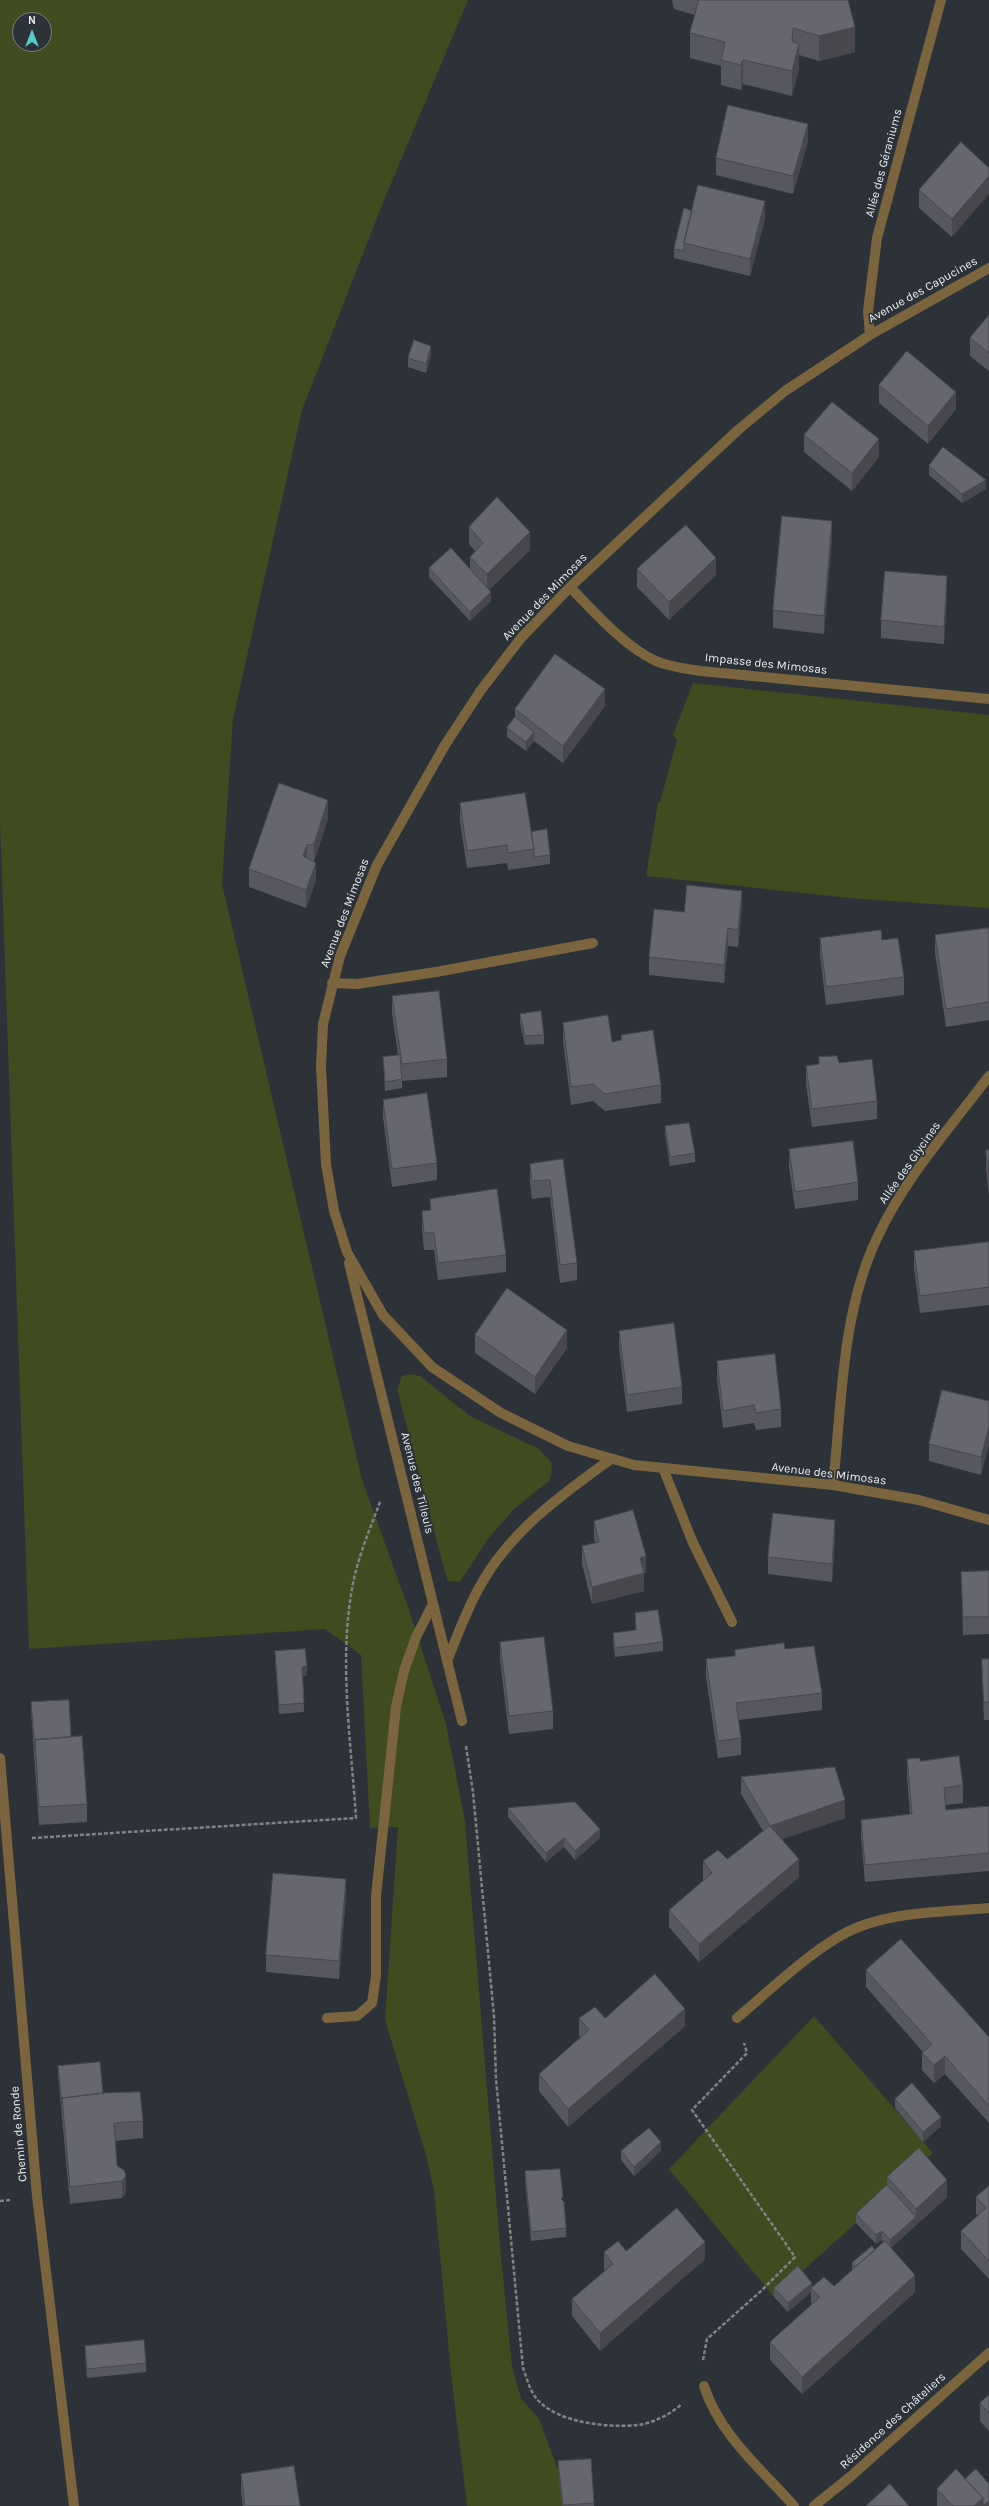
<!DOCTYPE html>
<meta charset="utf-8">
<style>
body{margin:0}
#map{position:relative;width:989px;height:2506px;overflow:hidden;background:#2c3238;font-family:Karla,sans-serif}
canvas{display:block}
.north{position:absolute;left:12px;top:12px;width:40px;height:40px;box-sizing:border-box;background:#2c3238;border:1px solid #787d82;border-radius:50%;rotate:0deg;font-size:11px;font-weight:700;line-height:16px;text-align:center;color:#eaeef2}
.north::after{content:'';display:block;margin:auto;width:14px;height:18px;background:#53cdca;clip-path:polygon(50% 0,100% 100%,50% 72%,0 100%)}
</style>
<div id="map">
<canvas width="989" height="2506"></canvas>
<div class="north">N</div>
</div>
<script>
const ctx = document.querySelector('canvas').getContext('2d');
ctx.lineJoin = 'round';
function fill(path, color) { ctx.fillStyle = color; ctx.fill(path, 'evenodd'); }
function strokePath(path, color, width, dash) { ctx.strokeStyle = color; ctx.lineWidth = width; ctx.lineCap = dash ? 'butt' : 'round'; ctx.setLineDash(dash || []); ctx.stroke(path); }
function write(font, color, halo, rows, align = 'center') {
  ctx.font = font + ' Karla,sans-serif'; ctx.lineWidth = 3.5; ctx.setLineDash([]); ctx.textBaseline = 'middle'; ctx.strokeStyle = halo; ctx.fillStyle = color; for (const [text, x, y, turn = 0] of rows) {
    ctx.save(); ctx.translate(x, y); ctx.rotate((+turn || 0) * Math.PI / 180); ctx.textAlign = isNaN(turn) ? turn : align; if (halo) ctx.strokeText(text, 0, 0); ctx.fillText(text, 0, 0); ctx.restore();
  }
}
const green = new Path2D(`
 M0,0h468l-86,205 -80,205 -69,309 -11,165 140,596 45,124 39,120 19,97 35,425 12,121 9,31 18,21 19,51 4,36h-95l-16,-132 -17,-184 -8,-35 -41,-135 13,-193 -28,1 -9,-173 -36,-26 -296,20 -29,-828zM20,20h24v24h-24z
 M693,683l296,32v193l-140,-10 -203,-22 12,-74h2l17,-62 -4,-5z
 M411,1374l9,2 50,40 69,33 12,13 1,9 -2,9 -37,30 -26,30 -27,42 -12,-1 -2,-5 -49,-187 5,-13z
 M814,2016l119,137 -159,144 -105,-128z`);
const path = new Path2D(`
 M466,1746l7,46 21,224 2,63 27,289c4,10 7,24 14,31 20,24 71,29 101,26 16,-2 32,-11 44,-21
 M32,1838l324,-20c-5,-78 -19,-166 -1,-244 6,-24 16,-48 25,-72
 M0,2201l11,-1
 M703,2360l4,-21 54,-48 34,-34 -103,-147 55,-57 -3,-10`);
const lane = new Path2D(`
 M327,2018l30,-2 15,-13 4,-27v-80l20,-189 8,-36 12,-34 17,-33`);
const street = new Path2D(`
 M989,268l-119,67 -85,56 -47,39 -168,157 -49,51 -40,52 -36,55 -68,120 -37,91 -17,68 -2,42 5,98 8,47 13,41 36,63 49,52 69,46 67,33 66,19 199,20 86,15 70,20
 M870,335l-2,-24 9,-73 64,-238
 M570,587c23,24 55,60 86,74 14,6 31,8 45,10l288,28
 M332,983l25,1 79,-12 157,-29
 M349,1263l113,458
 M663,1468l30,75 39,79
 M833,1485c9,-82 8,-171 44,-247 27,-59 73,-110 112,-162
 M447,1661c10,-24 19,-50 32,-73 30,-56 82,-93 132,-129
 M0,1758l37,438 37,310
 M737,2018c32,-27 82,-75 119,-90 41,-17 90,-16 133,-20
 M704,2386c15,48 57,83 90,120
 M814,2506l36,-29 139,-124`);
const wall = new Path2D(`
 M672,0h176l7,52 -36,9 -20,-6v14l-7,27 -49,-12 -2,6 -20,-5v-19l-31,-8v-25l5,-18 -21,-6z
 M808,141l-15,53 -77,-19v-17z
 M961,142l-9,95 -33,-29v-18z
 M692,211l73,8 -15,57 -76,-18v-9z
 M989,315v56l-19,-15v-18z
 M431,355l-5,18 -18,-6v-9z
 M879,385l77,24 -28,35 -49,-41z
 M804,435l75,22 -27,34 -48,-39z
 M929,466l57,23 -24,14 -33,-28z
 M469,527l61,23 -41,40 2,11 -21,20 -41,-44v-9l41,1v-12l5,-6 -6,-7z
 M832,538l-8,96 -51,-6v-18z
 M637,569l79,6 -47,45 -32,-33z
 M947,593l-3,51 -63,-6v-18z
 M605,706l-42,57 -29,-22 -8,10 -19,-14v-9l8,-11v-8z
 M460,803l71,29 19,23v9l-42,6 -1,-7 -40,5 -7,-47z
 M328,818l-14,44 2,18 -10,28 -57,-21v-18z
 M742,908l-4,39 -10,-1 -4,37 -75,-8v-18l35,-45z
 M989,928v92l-43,7 -11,-74v-18z
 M820,938l62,2 22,37v18l-78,10 -6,-50z
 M392,996l55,63v18l-45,4v7l-17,3 -2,-34 15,-2 -6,-42z
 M520,1014l24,21v9l-19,1 -5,-22z
 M563,1023l49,19 9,-2v-5l40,50v18l-56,8 -12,-10 -22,4 -8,-64z
 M839,1063l38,38v18l-65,8 -6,-43v-18z
 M383,1100l54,63v17l-45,7 -9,-70z
 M665,1126l30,27v9l-25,4 -5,-31z
 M789,1149l69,33v18l-63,9 -6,-42z
 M986,1150h3v46l-3,-28z
 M563,1159l14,104v17l-17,3 -10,-86 -18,2 -2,-18v-17z
 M430,1199l76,56v17l-68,8 -4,-30h-10l-2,-22v-17l8,-1z
 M989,1242v63l-69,8 -6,-45v-17z
 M619,1331l63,56v17l-55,8 -8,-64z
 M475,1335l92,13 -32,46 -60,-41z
 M717,1361l64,48v18l-25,3 -2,-7 -31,5 -6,-49z
 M989,1401v43l-8,31 -52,-14v-17z
 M594,1521l52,53h-2v17l-52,13 -10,-40v-18l13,-3 -1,-5z
 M835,1537l-3,45 -64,-8v-17z
 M989,1571v63l-26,1 -2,-63z
 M636,1630l27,12v9l-48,6 -2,-15v-9z
 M500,1642l53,69v18l-44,5 -9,-74z
 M785,1649l37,44v17l-83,10 2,18v17l-23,3 -12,-81v-18l29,-3v-6z
 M275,1651l32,24 -4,1 1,36 -25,2 -4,-54z
 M982,1659h7v61h-5l-2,-44z
 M31,1702l40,35 16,67v18l-48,3 -8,-114z
 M907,1759l13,2 43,24v18l-17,2v5l43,-4v65l-124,11 -4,-45v-17l49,-6 -3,-37z
 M741,1777l104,41 -63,21 17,38 -100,85 -30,-35v-17l35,-30 -1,-1v-18l24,-2 36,-28 -22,-37z
 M508,1808l92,30 -25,22 -11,-13 -18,15 -38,-45z
 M346,1897l-7,82 -73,-7v-17z
 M866,1970l123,67v86l-44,-49 -11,9 -12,-13v-17l1,-1 -57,-65z
 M579,2018h26l80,8 -117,101 -29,-36v-17l42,-37 -2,-1z
 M58,2066l45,27 40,28v17l-27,3 1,25 7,4 2,23 -4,5 -52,6 -12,-129z
 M895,2099l46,27 -18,16 -28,-34z
 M621,2151h40l-27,25 -13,-16z
 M525,2171l38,30 3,27v9l-35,4 -6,-60z
 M887,2177l60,20 -56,51 24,44 -113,102 -32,-34v-18l41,-37v-13l-23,20 -14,-15v-9l38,-1 22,-1 18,-16v-7l23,-13 8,-8 -1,-2 -6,4 -20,-21v-9l31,-29z
 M989,2186v93l-28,-30v-18l17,-15 -2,-2v-17z
 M626,2251l79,8 -105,92 -28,-35v-17l33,-28 -1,-1v-18z
 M85,2346l61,17v9l-59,6 -2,-23z
 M989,2395v36l-9,-10v-18z
 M591,2459l3,47h-32l-4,-36v-9z
 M241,2474l59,32h-57l-2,-14z
 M965,2479l24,27h-52v-17z`);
const shadedWall = new Path2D(`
 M855,27v25l-36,9v-25z
 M799,44v25l-7,27v-25z
 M743,60v24l-2,6v-25z
 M808,124v17l-15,53v-18z
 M989,176v18l-37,43v-18z
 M765,201v18l-15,57v-17z
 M431,346v9l-5,18v-9z
 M956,392v17l-28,35v-18z
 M879,439v18l-27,34v-18z
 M986,480v9l-24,14v-9z
 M832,521v17l-8,96v-18z
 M530,532v18l-43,42v-18z
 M716,558v17l-47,45v-18z
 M947,576v17l-3,51v-17z
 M491,592v9l-21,20v-9z
 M605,689v17l-42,57v-17z
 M534,732v9l-8,10v-9z
 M328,800v18l-14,44v-18z
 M307,845v18l-4,-7z
 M316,863v17l-10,28v-18z
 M742,891v17l-4,39v-17z
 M728,928v18l-4,37v-18z
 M567,1330v18l-32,46v-17z
 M989,1427v17l-8,31v-18z
 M835,1520v17l-3,45v-18z
 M646,1556v18h-2v17l-52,13v-17l48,-29z
 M307,1666v9l-5,1v-9z
 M845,1800v18l-75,25v-17z
 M600,1829v9l-25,22v-9z
 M564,1838v9l-18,15v-9z
 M799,1859v18l-100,85v-18z
 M346,1879v18l-7,82v-18z
 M685,2009v17l-117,101v-18z
 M945,2056v18l-11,9v-18z
 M941,2117v9l-18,16v-10z
 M661,2142v9l-27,25v-9z
 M126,2176v17l-4,5v-17z
 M947,2180v17l-57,52v-9l26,-23v-8z
 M882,2231v9l-6,4v-9z
 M705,2242v17l-105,92v-18z
 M915,2275v17l-113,102v-17z
 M812,2283v6l-1,-1v4l-23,20v-9z
 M983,2498v8h-9z
 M989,2501v5h-6z`);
const building = new Path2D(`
 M699,0h149l7,27 -36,9 -26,-8 -1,13 7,3 -7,27 -49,-11 -2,5 -20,-5 4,-18 -35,-9z
 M728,105l80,19 -15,52 -77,-18z
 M961,142l28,26v8l-37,43 -33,-29z
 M698,185l67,16 -15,58 -66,-16z
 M684,208l8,3 -8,32v8l-10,-2z
 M989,315v38l-19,-15z
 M414,340l17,6 -5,18 -18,-6z
 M907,351l49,41 -28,34 -49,-41z
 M832,402l47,37 -27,34 -48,-38z
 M943,447l43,33 -24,14 -33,-28z
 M497,497l33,35 -43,42 -17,-17 13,-14 -14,-16z
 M782,516l50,5 -8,95 -51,-6z
 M686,525l30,33 -47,44 -32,-33z
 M451,548l40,44 -21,20 -41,-44z
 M885,571l62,5 -3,51 -63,-7z
 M555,654l50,35 -42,57 -48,-37z
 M515,717l19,15 -8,10 -19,-14z
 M279,783l49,17 -14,44 -7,1 -4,11 13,7 -10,27 -57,-21z
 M525,793l9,56 -26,4 -1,-8 -40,6 -7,-48z
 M547,829l3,26 -16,2v-8l-3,-17z
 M687,885l55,6 -4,39 -10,-2 -4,37 -75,-8 5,-48 30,3z
 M989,928v74l-43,7 -11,-74z
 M881,930l1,10 16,-2 6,39 -78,10 -6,-49z
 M439,991l8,68 -45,5 -10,-68z
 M541,1011l3,24 -19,1 -5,-22z
 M608,1015l4,27 10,-2 -1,-5 32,-5 8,55 -56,9 -12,-10 -22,3 -8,-64z
 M400,1055l2,24 -17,3 -2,-25z
 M837,1056l2,7 33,-4 5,42 -65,8 -6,-43 13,-2v-7z
 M427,1093l10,70 -45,6 -9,-69z
 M689,1123l6,30 -25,4 -5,-31z
 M853,1141l5,41 -63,10 -6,-43z
 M986,1150h3v29z
 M563,1159l14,104 -17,2 -10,-85 -18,1 -2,-17z
 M497,1189l9,66 -68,8 -4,-30h-10l-2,-22 9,-1 -1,-11z
 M989,1242v45l-69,9 -6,-45z
 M507,1288l60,42 -32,47 -60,-42z
 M674,1323l8,64 -55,8 -8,-64z
 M775,1354l6,55 -25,4 -2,-8 -31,6 -6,-50z
 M942,1390l47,11v26l-8,30 -52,-13z
 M633,1510l13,46 -6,2 4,15 -52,14 -10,-41 17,-4 -5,-21z
 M773,1513l62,7 -3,44 -64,-7z
 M989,1571v46h-26l-2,-45z
 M658,1610l5,32 -48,6 -2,-15 23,-3 -1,-17z
 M544,1637l9,74 -44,5 -9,-74z
 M784,1643l1,6 29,-3 8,47 -86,10 5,35 -23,3 -12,-82 29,-3v-6z
 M305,1649l2,17 -5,1 2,36 -25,2 -4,-54z
 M982,1659h7v43h-5z
 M69,1700l2,37 -36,3v9l-4,-47z
 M82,1736l5,68 -48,3 -4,-67z
 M959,1756l4,29 -19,3 2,22 43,-4v47l-124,12 -4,-45 51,-6 -5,-55 13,-1v3z
 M835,1767l10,33 -75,26 -29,-49z
 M575,1802l25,27 -25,22 -11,-13 -18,15 -38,-45z
 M770,1826l29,33 -100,85 -30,-34 43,-37 -9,-12 15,-11 9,9z
 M273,1873l73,6 -7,82 -73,-6z
 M901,1939l88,98v69l-44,-50 -11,9 -12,-12 10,-9 -66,-74z
 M655,1974l30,35 -117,100 -29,-35 50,-44 -10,-12 16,-11 10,11z
 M100,2062l3,31 -41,5v8l-4,-40z
 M912,2083l29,34 -18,15 -28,-33z
 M140,2092l3,29 -29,2 3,43 7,4 2,6 -4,5 -52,6 -8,-89 42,-5z
 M649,2128l12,14 -27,25 -13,-16z
 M919,2148l28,32 -31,29 -29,-32z
 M560,2169l3,28 -2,2 3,3 2,26 -35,4 -6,-61z
 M887,2185l29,32 -26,23 -8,-9 -6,4 -20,-21z
 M989,2186v75l-28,-30 25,-23 -10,-11z
 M677,2208l28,34 -105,91 -28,-34 41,-35 -9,-12 14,-11 8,10z
 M885,2241l30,34 -113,102 -32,-35 50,-45 -9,-9 13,-11 10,9z
 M872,2246l3,4 -20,17 -3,-4z
 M798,2266l14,17 -24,20 -14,-15z
 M144,2340l2,23 -59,6 -2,-23z
 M989,2395v18l-9,-10z
 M591,2459l3,44 -31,2 -5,-44z
 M294,2466l6,40h-55l-4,-32z
 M956,2469l27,29 -9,8h-21l-16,-17z
 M976,2469l13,15v17l-6,5v-8l-18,-19z
 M890,2484l19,22h-43z`);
const streetNames = [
 ["Allée des Géraniums",884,163,-75],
 ["Avenue des Capucines",923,290,-29],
 ["Avenue des Mimosas",545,597,-46],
 ["Impasse des Mimosas",766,664,6],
 ["Avenue des Mimosas",345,913,-69],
 ["Allée des Glycines",910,1163,-55],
 ["Avenue des Mimosas",829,1474,7],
 ["Avenue des Tilleuls",417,1483,76],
 ["Chemin de Ronde",19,2134,-95],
 ["Résidence des Châteliers",893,2421,-42]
];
fill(green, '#404b20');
strokePath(path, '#7e8388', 2.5, [4, 2]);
strokePath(lane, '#7b653e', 10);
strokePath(street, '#7b653e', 10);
fill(wall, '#57585f');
fill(shadedWall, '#47474d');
fill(building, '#65666e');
strokePath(building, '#47474d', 1);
write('12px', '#eaeef2', '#2c3238', streetNames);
</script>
